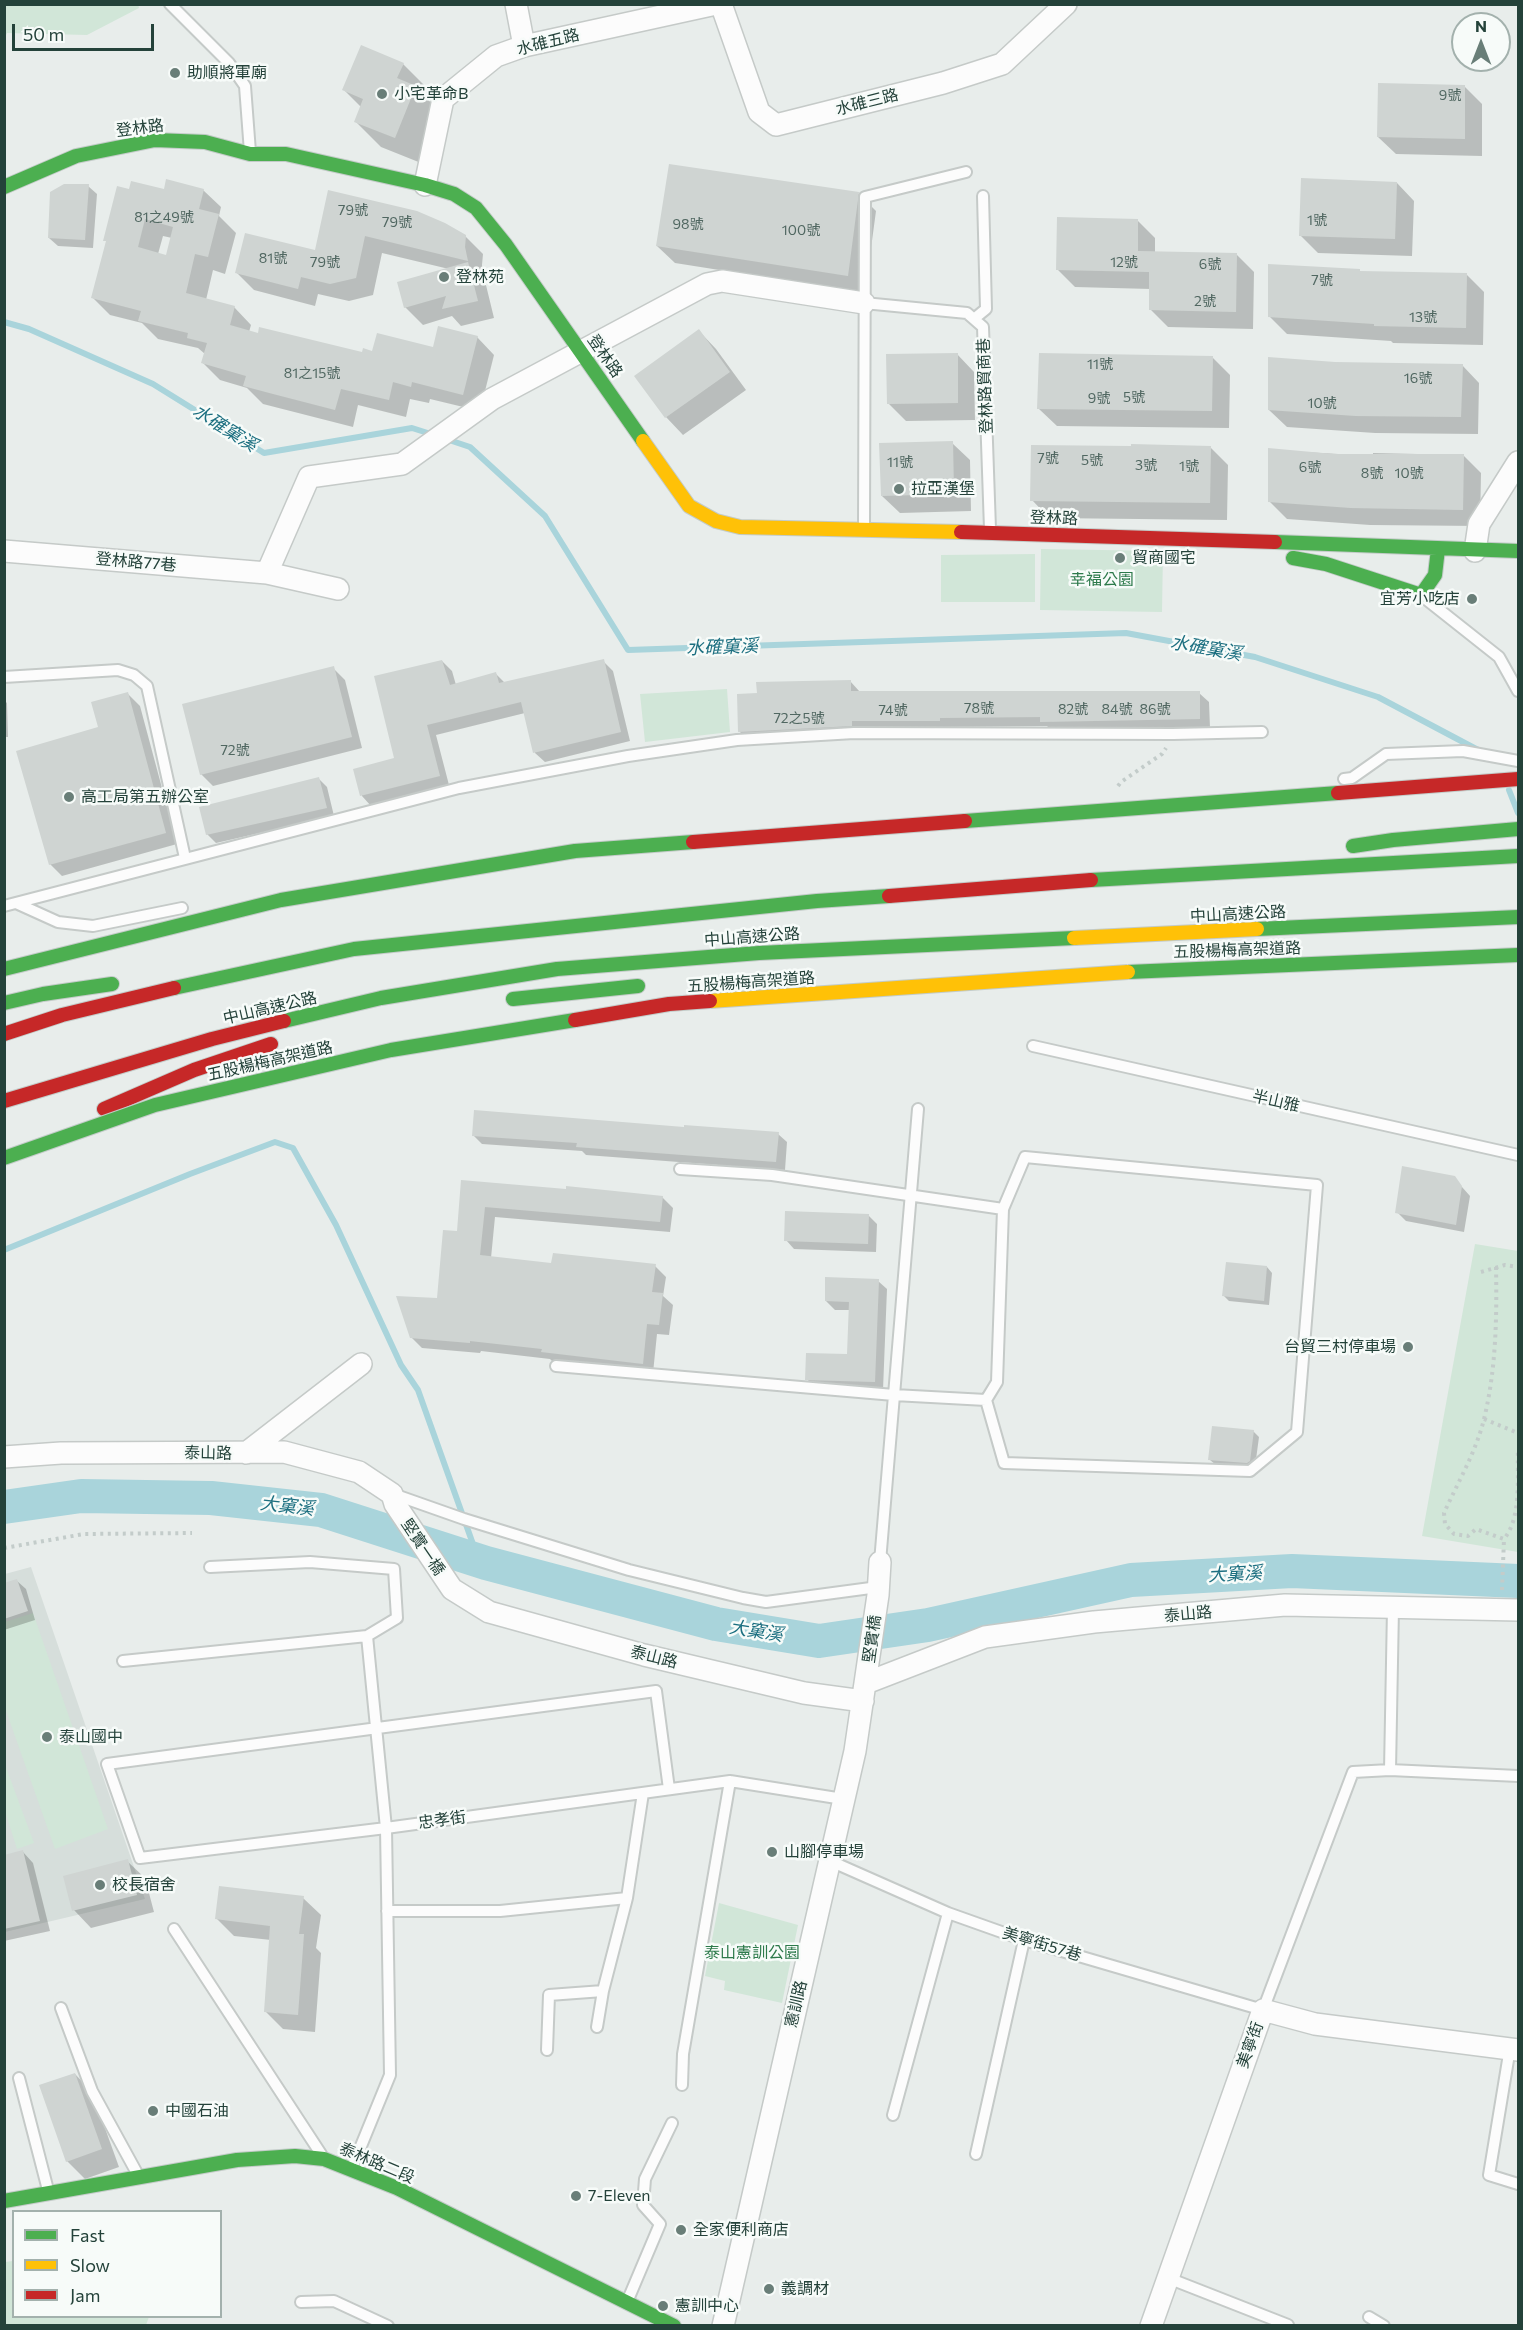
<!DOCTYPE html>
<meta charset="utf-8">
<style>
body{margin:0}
#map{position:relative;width:1523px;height:2330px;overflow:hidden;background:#e8edeb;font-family:Commissioner,sans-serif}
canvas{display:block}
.frame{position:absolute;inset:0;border:6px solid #24423a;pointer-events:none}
.legend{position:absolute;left:12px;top:2210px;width:210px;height:108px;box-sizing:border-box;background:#f7fbf9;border:2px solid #a3b1ad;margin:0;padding:8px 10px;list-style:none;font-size:18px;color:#24423a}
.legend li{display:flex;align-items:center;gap:12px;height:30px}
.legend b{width:30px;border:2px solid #a3b1ad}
.north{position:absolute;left:1451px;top:12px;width:60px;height:60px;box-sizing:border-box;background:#f7fbf9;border:2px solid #a3b1ad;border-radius:50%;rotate:0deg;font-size:16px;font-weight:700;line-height:24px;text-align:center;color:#24423a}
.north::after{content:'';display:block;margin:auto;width:21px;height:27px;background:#697e78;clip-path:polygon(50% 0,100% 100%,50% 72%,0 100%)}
.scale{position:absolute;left:12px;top:24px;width:142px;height:27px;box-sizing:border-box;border:3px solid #24423a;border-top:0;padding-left:8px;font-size:18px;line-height:21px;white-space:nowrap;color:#24423a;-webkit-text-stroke:4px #f7fbf9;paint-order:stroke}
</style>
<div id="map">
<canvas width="1523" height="2330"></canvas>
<div class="frame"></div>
<ul class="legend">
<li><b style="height:8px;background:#4caf50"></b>Fast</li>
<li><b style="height:8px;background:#ffc107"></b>Slow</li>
<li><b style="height:8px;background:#c62828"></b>Jam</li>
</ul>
<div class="north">N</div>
<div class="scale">50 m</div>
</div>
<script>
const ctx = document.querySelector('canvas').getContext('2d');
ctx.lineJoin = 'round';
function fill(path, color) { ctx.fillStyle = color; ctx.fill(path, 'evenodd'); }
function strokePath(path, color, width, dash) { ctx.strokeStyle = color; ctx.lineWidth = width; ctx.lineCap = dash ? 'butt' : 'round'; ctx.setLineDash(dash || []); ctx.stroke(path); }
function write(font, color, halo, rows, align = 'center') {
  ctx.font = font + ' Commissioner,"Noto Sans TC",sans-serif'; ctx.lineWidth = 5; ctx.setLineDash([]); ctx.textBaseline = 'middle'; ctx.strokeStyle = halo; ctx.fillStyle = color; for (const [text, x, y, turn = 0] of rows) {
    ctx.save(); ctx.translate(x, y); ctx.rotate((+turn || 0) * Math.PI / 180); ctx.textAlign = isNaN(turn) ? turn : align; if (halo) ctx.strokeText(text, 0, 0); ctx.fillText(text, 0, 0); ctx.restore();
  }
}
const built = new Path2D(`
 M31,1567l114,332 -140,33v-358z`);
const green = new Path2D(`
 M138,4l1,4 -52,27 -80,-2 -2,4v-32z
 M1041,549l122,2 -1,61 -122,-2z
 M1035,554v48h-94v-47z
 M727,689l3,43 -85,10 -5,-48z
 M1475,1244l43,7v301l-96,-16z
 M33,1613l75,216 -53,20 -50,-141v-86z
 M4,1762l30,81 -17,6 -12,-38z
 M719,1903l79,22 -16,78 -58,-13 1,-9 -20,-5z
 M13,2261l1,55 135,1 -3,8h-141v-63z`);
const shadow = new Path2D(`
 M403,64l25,25 -3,8 16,15 -20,51 -40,-16 -26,-26 6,-14 -17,-17z
 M1465,87l17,17v52l-86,-2 -18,-17z
 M1397,183l17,18 -2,55 -94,-3 -17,-17z
 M88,186l9,8 -4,54 -35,-2 -9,-8z
 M203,190l18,17 -2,9 17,17 -11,41 -12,-4 -7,30 28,7 17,18 -2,7 114,22 71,-5 43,-12 17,18 -14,56 -50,-12 -1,4 -19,-4 -4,18 -48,-12 -5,22 -90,-23 -16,-16 -27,-8 -17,-17 2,-9 -7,-6 -40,-9 -16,-16 -32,-8 -18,-18 15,-55 -2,-2 60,-49zM163,236l9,2 -5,18 -9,-2z
 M329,192l136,44 18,18 -1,11 2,13 -3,-1 4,4 9,37 -33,8 -9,-10 -29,9 -18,-18 44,-38 -67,-16 -9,42 -24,6 -31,-7 -3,12 -61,-16 -17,-17 79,-21z
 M859,194l17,17 -11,82 -190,-30 -18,-17z
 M1137,220l18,18v14l81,2 18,18 -1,57 -85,-2 -18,-18 1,-20 -76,-2 -17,-17z
 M1362,273l105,2 17,17 -1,53 -90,-2 -2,-2 -104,-7 -18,-18z
 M699,331l17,18 30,41 -63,45 -17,-18z
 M957,354l17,18 1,48 -69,1 -18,-18z
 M1212,357l18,18 -1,53 -172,-2 -18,-17z
 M1335,364l127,1 17,18 -1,51 -103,-1 -88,-6 -18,-17z
 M952,443l18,17 1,51 -71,2 -18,-17z
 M1210,447l18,18 -1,55 -178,-2 -17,-18z
 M1269,450l104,6v-3l90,2 18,18 -1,53 -110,-1 -83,-6 -18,-18z
 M442,661l10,10 4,14 40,-11 9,9 98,-22 10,10 17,70 -85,21 -10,-9 -10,-40 -89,22 13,50 -78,21 -9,-10 -7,-26 41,-11z
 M333,668l12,12 17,68 -149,38 -12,-12z
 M850,681l10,11 339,1 10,9 1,26 -158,3 -5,-5 -98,1v3l-200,11 -10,-10 19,-37z
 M128,694l12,12 37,138 -115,32 -12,-12z
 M4,700l3,3 1,34h-4z
 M319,779l8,8 7,29 -118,27 -9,-9z
 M686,1129l92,5 9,8 -2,28 -199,-15 -4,-4 -100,-7 -9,-9z
 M1454,1178l16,18 -6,36 -58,-11 -9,-9z
 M462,1182l200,15 11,11 -3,24 -175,-15 -4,41 62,7 102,1 11,11 -3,19 10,9 -4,30 -12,-1 -4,39 -99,-10 -4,-4 -69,-8 -1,2 -58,-5 -11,-11 28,-37 20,-68z
 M868,1215l9,9 -1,28 -82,-3 -8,-9z
 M1267,1267l5,6 -3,32 -40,-4 -5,-5z
 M878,1281l9,8 -4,101 -68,-2 -8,-9 41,-23 2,-46h-15l-9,-9z
 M1253,1431l6,6 -4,30 -39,-2 -6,-5z
 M17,1581l9,8 9,31 -31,10v-45z
 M23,1852l10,11 17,68 -46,10v-85z
 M127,1861l18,17 9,34 -63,16 -17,-18z
 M303,1898l18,17 -5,33 5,5 -6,79 -32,-3 -18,-18 6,-71 -37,-4 -18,-18z
 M75,2074l17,18 27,75 -34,12 -18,-18z`);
const stream = new Path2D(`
 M4,322l25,7 124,55 111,69 148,-25 22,7
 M446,439l24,8 75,69 83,134 498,-17 129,24 123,40 102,54
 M1509,790l9,23
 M4,1250l186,-76 85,-32 18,6 43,77 65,140 17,25 61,171`);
const river = new Path2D(`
 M4,1507l77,-11 130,2 110,12 165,53 230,61 103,17 109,-16 203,-45 161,-9 226,10`);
const building = new Path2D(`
 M361,45l43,18 -7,15 19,8 -21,52 -41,-16 9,-23 -21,-9z
 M1378,83l87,2v54l-88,-2z
 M669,164l190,28 -11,84 -192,-30z
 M1301,178l96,4 -2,57 -96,-3z
 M166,179l38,10 -5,20 20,5 -11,43 -13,-3 -9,39 49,13 -5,19 28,8 1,-6 103,25 1,-4 9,3 5,-18 56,14 5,-21 40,10 -15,59 -51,-13 -1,5 -18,-5 -4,18 -48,-11 -6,21 -58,-15 -34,-9 3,-10 -45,-13 6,-20 -20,-5 1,-5 -50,-12 3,-10 -50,-13 15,-57h-3l14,-55 12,3 2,-8 33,8zM145,219l28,8 -7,28 -28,-8z
 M64,184h25l-4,56 -37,-2 2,-46z
 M328,190l89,21 28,12 21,12 -1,12 3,14 -103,-25 -9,42 -26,6 -29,-7 -3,12 -63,-16 10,-40 70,17z
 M1057,217l81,2v32l99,2 -1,59 -87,-2v-38l-93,-2z
 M468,262l10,39 -36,8 4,-13 -42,12 -7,-26z
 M1268,264l92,5v2l107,2 -1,55 -92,-2v-2l-106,-7z
 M699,329l31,43 -65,46 -31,-42z
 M958,353v50l-71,1 -1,-50z
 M1039,353l174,3 -1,55 -175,-2z
 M1268,357l67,5 128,2 -2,53 -105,-1 -88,-6z
 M953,441l1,53 -73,2 -2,-53z
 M1131,444l80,2 -1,57 -180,-2 1,-56 100,1z
 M1268,448l66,6h130l-1,56 -112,-2 -83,-6z
 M604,659l17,73 -88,21 -12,-51 -94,23 13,51 -80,20 -7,-27 41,-11 -20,-82 68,-16 8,25 46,-13 3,11z
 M334,666l18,71 -152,38 -18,-71z
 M851,680v11h349v28l-160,3v-5l-100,1v3h-88v5l-114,6 -1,-38 20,-1 -1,-11z
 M128,692l38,141 -117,32 -33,-114 82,-24 -7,-25z
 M319,777l8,31 -121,27 -7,-28z
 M474,1110l210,17v-2l95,7 -3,30 -200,-15 1,-4 -105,-7z
 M1402,1166l53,10 7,10 -6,39 -61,-12z
 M461,1180l105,9v-3l97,10 -3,26 -175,-15 -5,48 71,8 2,-10 103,11 -4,28 11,1 -4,32 -12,-1 -4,40 -102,-12 1,-3 -72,-8v2l-60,-5 -14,-42 41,2 6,-68 14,1z
 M785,1211l84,3 -1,30 -84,-3z
 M1226,1262l41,4 -3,35 -42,-5z
 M825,1277l54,2 -4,103 -70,-2 1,-27 41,1 2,-52 -24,-1z
 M1212,1426l42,4 -4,31 -3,2 -39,-3z
 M17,1579l11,32 -24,8v-36z
 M23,1850l17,71 -36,8v-74z
 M128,1859l9,36 -65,16 -9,-35z
 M219,1886l85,10 -5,38h5l-6,81 -34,-3 6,-86 -55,-7z
 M75,2073l27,76 -36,13 -27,-77z`);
const path = new Path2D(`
 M1118,786l3,-4 41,-28 4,-6
 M1496,1267c1,51 0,103 -12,152 -8,33 -26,63 -40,94l1,11 9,10 14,2 8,-7 28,10c18,-22 13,-63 14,-90
 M1481,1272l24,-7 13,2
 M1484,1419l34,14
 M4,1548l80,-14 108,-1
 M1502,1590l2,-51`);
const lane = new Path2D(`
 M170,4l59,59 16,23 5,66
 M864,303l103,10 16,14 7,202
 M975,318l11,-9 -3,-113
 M864,527l1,-330 101,-25
 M1422,596l77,61 19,34
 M4,677l114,-7 16,5 13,11 38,172
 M1344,779l8,-1 34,-24 77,-3 55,10
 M16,903l42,19 35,4 89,-18
 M4,906l455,-118 169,-32 109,-16 117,-7 319,1 89,-2
 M1033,1046l485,109
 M556,1366l338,29 92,5 11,-18 6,-173 -231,-34 -92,-6
 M986,1400l18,63 246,8 47,-39 20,-247 -292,-28 -22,52
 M393,1494l71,25 165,51 114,28 23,4 112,-15
 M880,1562l38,-453
 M210,1567l100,-5 84,7 3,49 -30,18 19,192 -246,30 -33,-94 549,-73 13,98
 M123,1661l244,-25
 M1390,1770l128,6
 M828,1860l120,53 76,27 239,70 90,-238 37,-2 3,-162
 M387,1911h113l127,-13
 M174,1929l147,225
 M61,2008l31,83 46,84
 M597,2027l6,-36
 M1510,2048l-21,127 29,9
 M547,2050l2,-55 54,-4 24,-93 16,-105
 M19,2078l29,112
 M682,2085l1,-31 47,-273
 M893,2115l55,-202
 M976,2154l48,-214
 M352,2168l38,-93 -4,-247 344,-47 113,18
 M1168,2278l120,47
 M301,2302l33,-1 54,25
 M627,2302l33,-78 -17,-19 2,-26 27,-56
 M1369,2317l15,9`);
const street = new Path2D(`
 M516,4l8,42
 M721,4l38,108 17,13 167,-42 59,-19 64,-60
 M425,185l18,-86 53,-43 28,-10 192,-42
 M4,551l263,22 71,16
 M1475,551l4,-27 39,-62
 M267,573l42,-96 93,-13 90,-65 215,-115 15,-3 142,22
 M246,1453l115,-89
 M4,1457l57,-4 223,-1 75,20 33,22 3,10 57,85 37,23 155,43 160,38 59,8
 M866,1683l119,-46 109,-15 191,-17 233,5
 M723,2326l132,-575 23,-156 2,-33
 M1151,2326l112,-316 52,14 203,26`);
const fast = new Path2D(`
 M4,187l72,-31 79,-16 50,2 45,12h36l139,31 29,9 22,14 30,37 137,196
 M1275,542l243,9
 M1293,558l33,6 95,31 14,-20 3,-26
 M965,821l373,-28
 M1353,846l40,-6 125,-11
 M1091,880l427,-24
 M1257,929l261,-12
 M4,969l277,-69 294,-49 118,-9
 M174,988l180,-39 463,-48 72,-5
 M513,999l125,-13
 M4,1003l39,-9 69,-10
 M284,1021l97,-23 176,-29 202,-16 315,-15
 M4,2201l233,-41 58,-4 29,3 73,29 277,138`);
const slow = new Path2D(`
 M643,441l46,65 27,15 24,6 221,5
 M1074,938l183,-9`);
const jam = new Path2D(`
 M961,532l314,10
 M1338,793l180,-14
 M693,842l272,-21
 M889,896l202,-16
 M4,1034l58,-19 112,-27
 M4,1101l208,-62 72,-18
 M104,1109l90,-39 77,-26`);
const fastBridge = new Path2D(`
 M1128,972l390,-17
 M4,1158l151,-53 236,-55 184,-30`);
const slowBridge = new Path2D(`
 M710,1001l418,-29`);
const jamBridge = new Path2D(`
 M575,1020l94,-16 41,-3`);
const markers = [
 [175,73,6,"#697e78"],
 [382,94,6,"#697e78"],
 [444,277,6,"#697e78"],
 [899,489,6,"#697e78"],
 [1120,558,6,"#697e78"],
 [1472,599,6,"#697e78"],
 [69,797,6,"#697e78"],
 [1408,1347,6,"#697e78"],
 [47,1737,6,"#697e78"],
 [772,1852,6,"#697e78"],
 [100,1885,6,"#697e78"],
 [153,2111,6,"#697e78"],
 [576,2196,6,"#697e78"],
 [681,2230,6,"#697e78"],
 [769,2289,6,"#697e78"],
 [663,2306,6,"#697e78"]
];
const numberNames = [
 ["9號",1450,95],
 ["79號",353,210],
 ["81之49號",164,217],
 ["1號",1317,220],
 ["79號",397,222],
 ["98號",688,224],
 ["100號",801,230],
 ["81號",273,258],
 ["79號",325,262],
 ["12號",1124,262],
 ["6號",1210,264],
 ["7號",1322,280],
 ["2號",1205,301],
 ["13號",1423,317],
 ["11號",1100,364],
 ["81之15號",312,373],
 ["16號",1418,378],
 ["5號",1134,397],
 ["9號",1099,398],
 ["10號",1322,403],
 ["7號",1048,458],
 ["5號",1092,460],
 ["11號",900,462],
 ["3號",1146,465],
 ["1號",1189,466],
 ["6號",1310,467],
 ["8號",1372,473],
 ["10號",1409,473],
 ["78號",979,708],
 ["82號",1073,709],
 ["84號",1117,709],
 ["86號",1155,709],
 ["74號",893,710],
 ["72之5號",799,718],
 ["72號",235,750]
];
const streetNames = [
 ["水碓五路",548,42,-14],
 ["水碓三路",867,102,-14],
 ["登林路",140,128,-7],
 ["登林路",605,356,55],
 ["登林路貿商巷",985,386,-92],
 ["登林路",1054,518,2],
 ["登林路77巷",136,562,5],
 ["中山高速公路",1238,914,-3],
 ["中山高速公路",752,937,-4],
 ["五股楊梅高架道路",1237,950,-2],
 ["五股楊梅高架道路",751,982,-4],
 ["中山高速公路",270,1008,-13],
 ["五股楊梅高架道路",270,1061,-13],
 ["半山雅",1276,1101,13],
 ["泰山路",208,1453,1],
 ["堅實一橋",423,1547,56],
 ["泰山路",1188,1614,-5],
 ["堅實橋",872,1639,-82],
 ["泰山路",654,1657,14],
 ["忠孝街",442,1820,-8],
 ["美寧街57巷",1042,1944,17],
 ["憲訓路",796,2004,-77],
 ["美寧街",1250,2045,-70],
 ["泰林路二段",377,2163,23]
];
const poiNames = [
 ["助順將軍廟",187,73],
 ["小宅革命B",394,94],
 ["登林苑",456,277],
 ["拉亞漢堡",911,489],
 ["貿商國宅",1132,558],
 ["宜芳小吃店",1460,599,"right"],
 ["高工局第五辦公室",81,797],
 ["台貿三村停車場",1396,1347,"right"],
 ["泰山國中",59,1737],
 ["山腳停車場",784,1852],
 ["校長宿舍",112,1885],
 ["中國石油",165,2111],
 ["7-Eleven",588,2196],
 ["全家便利商店",693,2230],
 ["義調材",781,2289],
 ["憲訓中心",675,2306]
];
const parkNames = [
 ["幸福公園",1102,580],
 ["泰山憲訓公園",752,1953]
];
const waterNames = [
 ["水確窠溪",225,428,32],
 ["水確窠溪",722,647,-2],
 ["水確窠溪",1206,648,10],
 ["大窠溪",287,1506,6],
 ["大窠溪",1235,1574,-3],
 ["大窠溪",756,1631,9]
];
fill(built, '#d6dedb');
fill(green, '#d1e6d8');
fill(shadow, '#0003');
strokePath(stream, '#a9d4db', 6);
strokePath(river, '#a9d4db', 34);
fill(building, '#cfd4d2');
strokePath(lane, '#c5cac8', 14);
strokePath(street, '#c5cac8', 24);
strokePath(fast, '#c3cbc8', 16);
strokePath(slow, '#c3cbc8', 16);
strokePath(jam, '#c3cbc8', 16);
strokePath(path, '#c3ccca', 4, [3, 4.5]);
strokePath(lane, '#fcfcfc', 10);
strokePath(street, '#fcfcfc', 21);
strokePath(fast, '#4caf50', 14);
strokePath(slow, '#ffc107', 14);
strokePath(jam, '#c62828', 14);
strokePath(fastBridge, '#c3ccc9', 16, []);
strokePath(slowBridge, '#c3ccc9', 16, []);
strokePath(jamBridge, '#c3ccc9', 16, []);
strokePath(fastBridge, '#4caf50', 14);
strokePath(slowBridge, '#ffc107', 14);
strokePath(jamBridge, '#c62828', 14);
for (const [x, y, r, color] of markers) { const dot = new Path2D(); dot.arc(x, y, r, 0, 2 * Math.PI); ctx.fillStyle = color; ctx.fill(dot); strokePath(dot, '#f7fbf9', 2); }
write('14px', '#506761', null, numberNames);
write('16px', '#24423a', '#f7fbf9', streetNames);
write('16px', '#24423a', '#f7fbf9', poiNames, 'left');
write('16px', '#2d7a4b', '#f7fbf9', parkNames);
write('italic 18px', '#1c6f80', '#f7fbf9', waterNames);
</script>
